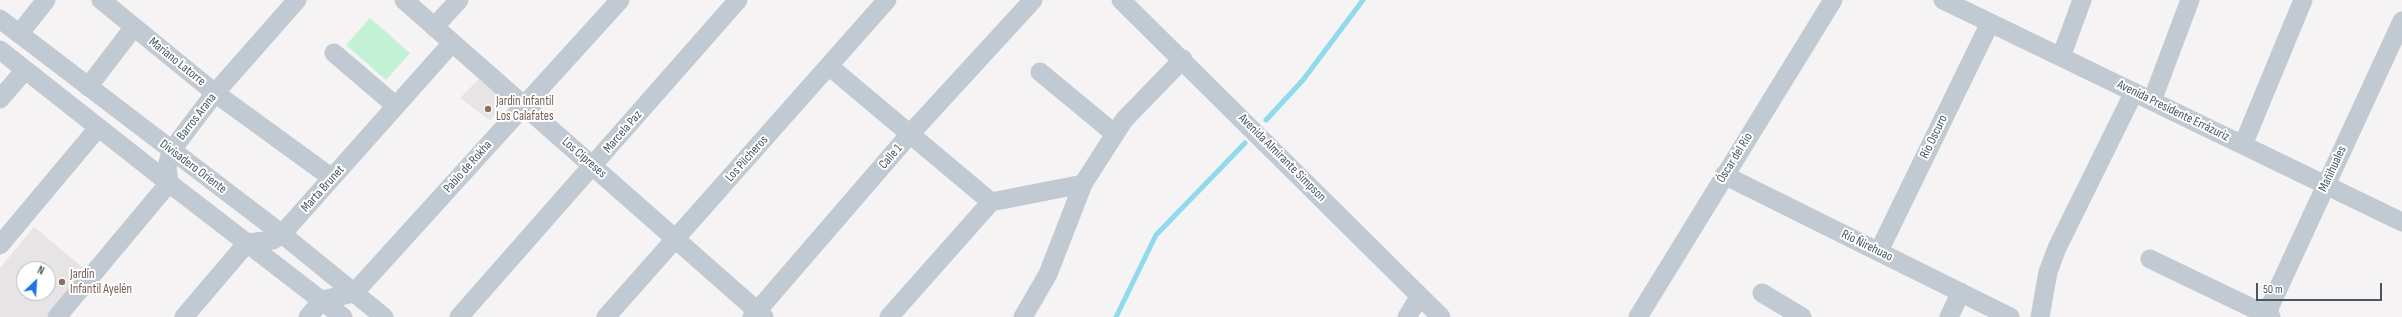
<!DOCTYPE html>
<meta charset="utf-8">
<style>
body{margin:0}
#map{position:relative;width:2402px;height:317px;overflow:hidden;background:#f5f3f3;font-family:"Sofia Sans Condensed",sans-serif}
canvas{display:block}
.north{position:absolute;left:16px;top:261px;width:40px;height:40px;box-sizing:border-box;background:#fff;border:1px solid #b7bbc0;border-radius:50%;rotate:25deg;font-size:11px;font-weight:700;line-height:16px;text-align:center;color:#4a5661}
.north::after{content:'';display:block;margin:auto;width:14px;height:18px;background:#1a73e8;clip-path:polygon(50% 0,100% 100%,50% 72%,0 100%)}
.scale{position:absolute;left:2256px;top:283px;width:126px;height:18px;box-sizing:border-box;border:2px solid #4a5661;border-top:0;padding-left:5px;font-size:12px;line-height:14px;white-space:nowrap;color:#4a5661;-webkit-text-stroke:3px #fff;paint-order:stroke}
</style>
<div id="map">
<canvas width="2402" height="317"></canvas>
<div class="north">N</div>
<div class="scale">50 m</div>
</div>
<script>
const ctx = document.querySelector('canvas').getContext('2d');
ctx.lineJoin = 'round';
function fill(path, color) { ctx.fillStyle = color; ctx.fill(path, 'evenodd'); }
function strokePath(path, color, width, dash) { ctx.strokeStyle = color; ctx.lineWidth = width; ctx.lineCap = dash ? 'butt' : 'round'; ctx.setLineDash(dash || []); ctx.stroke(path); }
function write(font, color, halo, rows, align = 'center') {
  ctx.font = font + ' "Sofia Sans Condensed",sans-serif'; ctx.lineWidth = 4; ctx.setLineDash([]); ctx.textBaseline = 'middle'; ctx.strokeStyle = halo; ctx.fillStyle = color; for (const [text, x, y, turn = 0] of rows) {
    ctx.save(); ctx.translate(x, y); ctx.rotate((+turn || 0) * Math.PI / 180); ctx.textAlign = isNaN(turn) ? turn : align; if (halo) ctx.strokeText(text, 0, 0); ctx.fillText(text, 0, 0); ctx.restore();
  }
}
const education = new Path2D(`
 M482,76l28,21 -20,23 -30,-22z
 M34,227l52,43 -39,47h-47v-49zM24,269h24v24h-24z`);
const green = new Path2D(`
 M370,18l40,35 -24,27 -40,-35z`);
const stream = new Path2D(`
 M1266,120l37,-40 60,-80
 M1116,317l40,-82 89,-92`);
const minor = new Path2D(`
 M101,0l114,93 117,85
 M404,0l360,317
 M1121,0l320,317
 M1943,0l459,222
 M0,19l282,215 102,83
 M434,27l25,-27
 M19,34l27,-34
 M0,50l169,133 174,134
 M334,53l62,53
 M2061,57l21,-57
 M830,67l161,135
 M1040,72l75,62
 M88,87l46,-60
 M0,99l25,-29
 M2152,101l38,-101
 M2243,145l60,-145
 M1724,175l286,142
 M0,245l98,-117
 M1879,251l111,-228
 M2150,259l121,58
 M1762,293l40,24
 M57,317l112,-134 -2,-16 4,-16 44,-58 82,-93
 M184,317l63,-74 26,-3 9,-6 170,-191
 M308,317l14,-17 32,-7 266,-293
 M459,317l279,-317
 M606,317l281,-317
 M752,317l158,-183 123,-134
 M889,317l102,-115 92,-18
 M1023,317l25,-43 35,-90 41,-64 59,-61
 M1407,317l13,-21
 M1638,317l195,-317
 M1949,317l12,-25
 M2040,317l8,-45 9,-24 77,-156
 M2265,317l137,-296`);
const markers = [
 [488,109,4,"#8d6e63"],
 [62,282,4,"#8d6e63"]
];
const streetNames = [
 ["Mariano Latorre",177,62,39],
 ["Avenida Presidente Errázuriz",2173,111,26],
 ["Barros Arana",197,117,-52],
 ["Marcela Paz",623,132,-49],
 ["Río Oscuro",1934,137,-64],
 ["Calle 1",891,157,-49],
 ["Los Cipreses",584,158,41],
 ["Avenida Almirante Simpson",1282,158,45],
 ["Óscar del Río",1735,158,-58],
 ["Los Pilcheros",747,159,-48],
 ["Divisadero Oriente",193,167,37],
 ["Pablo de Rokha",468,167,-48],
 ["Mañihuales",2333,169,-65],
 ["Marta Brunet",323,189,-48],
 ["Río Ñirehuao",1867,246,26]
];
const educationNames = [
 ["Jardin Infantil",496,102],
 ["Los Calafates",496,117],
 ["Jardín",70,275],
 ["Infantil Ayelén",70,290]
];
fill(education, '#e6e4e5');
fill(green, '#c3f1d5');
strokePath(stream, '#90daee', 5);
strokePath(minor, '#c1cad2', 19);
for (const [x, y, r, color] of markers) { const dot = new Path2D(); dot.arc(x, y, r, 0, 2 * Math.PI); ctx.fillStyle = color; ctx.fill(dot); strokePath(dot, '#fff', 1.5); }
write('13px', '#4a5661', '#fff', streetNames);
write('13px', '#785e54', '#fff', educationNames, 'left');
</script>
